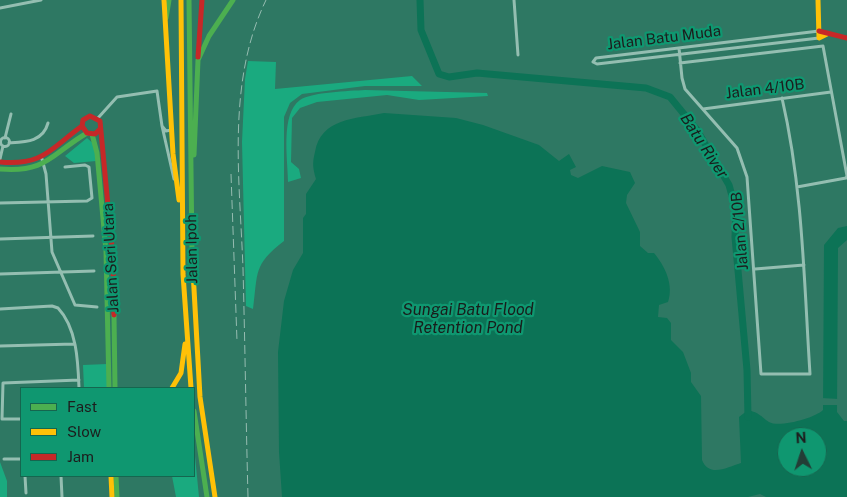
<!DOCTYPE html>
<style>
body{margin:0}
#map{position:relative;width:847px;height:497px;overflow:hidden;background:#2e7863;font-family:"Public Sans",sans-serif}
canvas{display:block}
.legend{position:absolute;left:20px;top:387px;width:175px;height:90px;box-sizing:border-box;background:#0f9770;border:1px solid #15664f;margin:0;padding:6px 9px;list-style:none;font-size:15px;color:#1d1d1d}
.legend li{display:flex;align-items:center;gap:10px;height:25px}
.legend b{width:25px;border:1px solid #15664f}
.north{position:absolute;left:777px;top:427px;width:50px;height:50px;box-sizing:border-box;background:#0f9770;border:1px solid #15664f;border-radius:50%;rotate:356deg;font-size:14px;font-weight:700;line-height:20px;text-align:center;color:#1d1d1d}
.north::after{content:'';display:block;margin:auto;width:18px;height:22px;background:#233d36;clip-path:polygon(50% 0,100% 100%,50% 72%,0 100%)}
</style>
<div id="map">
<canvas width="847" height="497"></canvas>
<ul class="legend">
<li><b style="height:6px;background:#4caf50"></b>Fast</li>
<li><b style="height:6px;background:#ffc107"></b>Slow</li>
<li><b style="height:6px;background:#c62828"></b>Jam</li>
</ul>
<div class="north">N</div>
</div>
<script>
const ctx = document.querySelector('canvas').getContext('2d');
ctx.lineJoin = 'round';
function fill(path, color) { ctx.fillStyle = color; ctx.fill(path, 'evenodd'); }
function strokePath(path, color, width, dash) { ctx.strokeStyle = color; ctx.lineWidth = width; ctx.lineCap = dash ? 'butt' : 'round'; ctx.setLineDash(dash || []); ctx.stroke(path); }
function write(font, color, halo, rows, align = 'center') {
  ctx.font = font + ' "Public Sans",sans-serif'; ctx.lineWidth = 4.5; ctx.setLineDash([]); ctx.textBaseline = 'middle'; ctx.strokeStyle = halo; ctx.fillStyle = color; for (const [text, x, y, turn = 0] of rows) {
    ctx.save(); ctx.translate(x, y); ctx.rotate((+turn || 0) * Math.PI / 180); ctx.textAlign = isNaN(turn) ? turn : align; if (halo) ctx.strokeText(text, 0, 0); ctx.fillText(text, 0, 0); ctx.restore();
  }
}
const green = new Path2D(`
 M248,61l28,1 -1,27 137,-13 10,10h-57l-63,8 -12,9 -6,14v124c-31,24 -26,31 -31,68l-7,-3 -4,-164 3,-63z
 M365,90l122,3 1,3 -69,4 -32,-5 -70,7 -17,6 -8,10 -1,44 8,7 2,9 -13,4c0,-22 -8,-68 12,-82 12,-8 49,-9 65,-10z
 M87,138l8,7 1,16 -22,2 -9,-7z
 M107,364v24h-23l-1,-23z
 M195,456l4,41h-23l-4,-21h22z
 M0,462l7,19v16h-7z`);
const water = new Path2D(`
 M384,113l72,5 27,7 56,20 20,16 10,-7 7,13 -6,3 1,5 7,3 24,-12 28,6 5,11 -8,12 -1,8 14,29v14l8,7h6c11,13 20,32 14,49l-9,3 -1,12 9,1 4,5v17l12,12 8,21v9l10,14 1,64c7,18 26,7 39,3l-2,-46 9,-7c12,3 12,6 21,12 10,6 46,-4 54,-12l1,-165 14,-17 9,-2v14l-9,8 -1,164 7,9h3v76h-81l-6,-3 -12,3h-466l-3,-45 -1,-100 6,-51 9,-31 10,-17v-35l3,-4v-20l10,-15c-3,-10 -4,-16 -1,-27 6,-34 40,-33 69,-39zM787,437h30v30h-30z`);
const pier = new Path2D(`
 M821,398l18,1v6h-18z`);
const river = new Path2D(`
 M420,0l1,30 18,44 10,3 28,-4 169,15 24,9 27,33 32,55 7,25 -1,27 12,133 1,47`);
const street = new Path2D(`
 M514,0l4,55
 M0,8l41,-8
 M819,31l-223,27 -3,4 4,2 222,-26
 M679,48l3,30 3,11 52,59 10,29 14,197h49c-6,-92 -7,-185 -28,-276
 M680,63l143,-17 24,130 -1,2 -49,9
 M703,109l128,-17
 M98,118l19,-21 40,-6 5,35
 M171,130l-5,1 -4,-5 12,53
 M0.5 142a4.5 4.5 0 1 1 9 0a4.5 4.5 0 1 1-9 0Z
 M5,138l6,-24
 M9,143c16,-1 34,-1 39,-20
 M0,159l3,-13
 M42,159l4,15 6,78 23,53 22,2
 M0,203l87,-2 5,-3 -3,-31 -4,-2 -20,2
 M0,239l93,-3
 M755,269l49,-4
 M0,274l94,-3
 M0,309l52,-3 6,2c19,20 20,54 21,80
 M0,346l74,-2
 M21,419h-19l1,-36 76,-3
 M4,459h17
 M25,476l1,17
 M61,476l1,21`);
const fast = new Path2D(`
 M189,0l3,253
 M166,18l3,-18
 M92,134l5,19 9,98 3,137
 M194,155l4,-95 11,-24 24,-36
 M0,169c47,4 51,-15 87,-36
 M114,315l1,73
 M194,411l13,86
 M116,476l1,21`);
const slow = new Path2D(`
 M164,0l9,154 6,46
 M181,0l2,274 8,114
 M818,0l1,38 8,-4
 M192,253l8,144 15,100
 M172,388l9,-15 4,-29
 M111,476l1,21`);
const jam = new Path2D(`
 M819,31l28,7
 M198,57l4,-57
 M100,129l-5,5 -8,-1 -5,-7 1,-6 7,-4 10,5 13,138 1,56
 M0,162c43,4 50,-13 82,-36`);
const rail = new Path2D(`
 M231,174l6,167
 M248,497c-2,-76 -3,-152 -5,-228 -3,-88 -17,-186 23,-269`);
const streetNames = [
 ["Jalan Batu Muda",664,38,-7],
 ["Jalan 4/10B",765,89,-7],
 ["Jalan 2/10B",740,231,-95],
 ["Jalan Ipoh",192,249,-91],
 ["Jalan Seri Utara",111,258,-93]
];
const waterNames = [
 ["Batu River",704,146,57],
 ["Sungai Batu Flood",468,310],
 ["Retention Pond",468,328]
];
fill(green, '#1aaa7f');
fill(water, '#0c7356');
fill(pier, '#2e7863');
strokePath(river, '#0c7356', 7);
strokePath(street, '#94beb1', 3);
strokePath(fast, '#4caf50', 5);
strokePath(slow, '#ffc107', 5);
strokePath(jam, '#c62828', 5);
strokePath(rail, '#96bcb1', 1, [9, 4]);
write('15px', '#1d1d1d', '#0f9770', streetNames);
write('italic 16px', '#191d1b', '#0f9770', waterNames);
</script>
